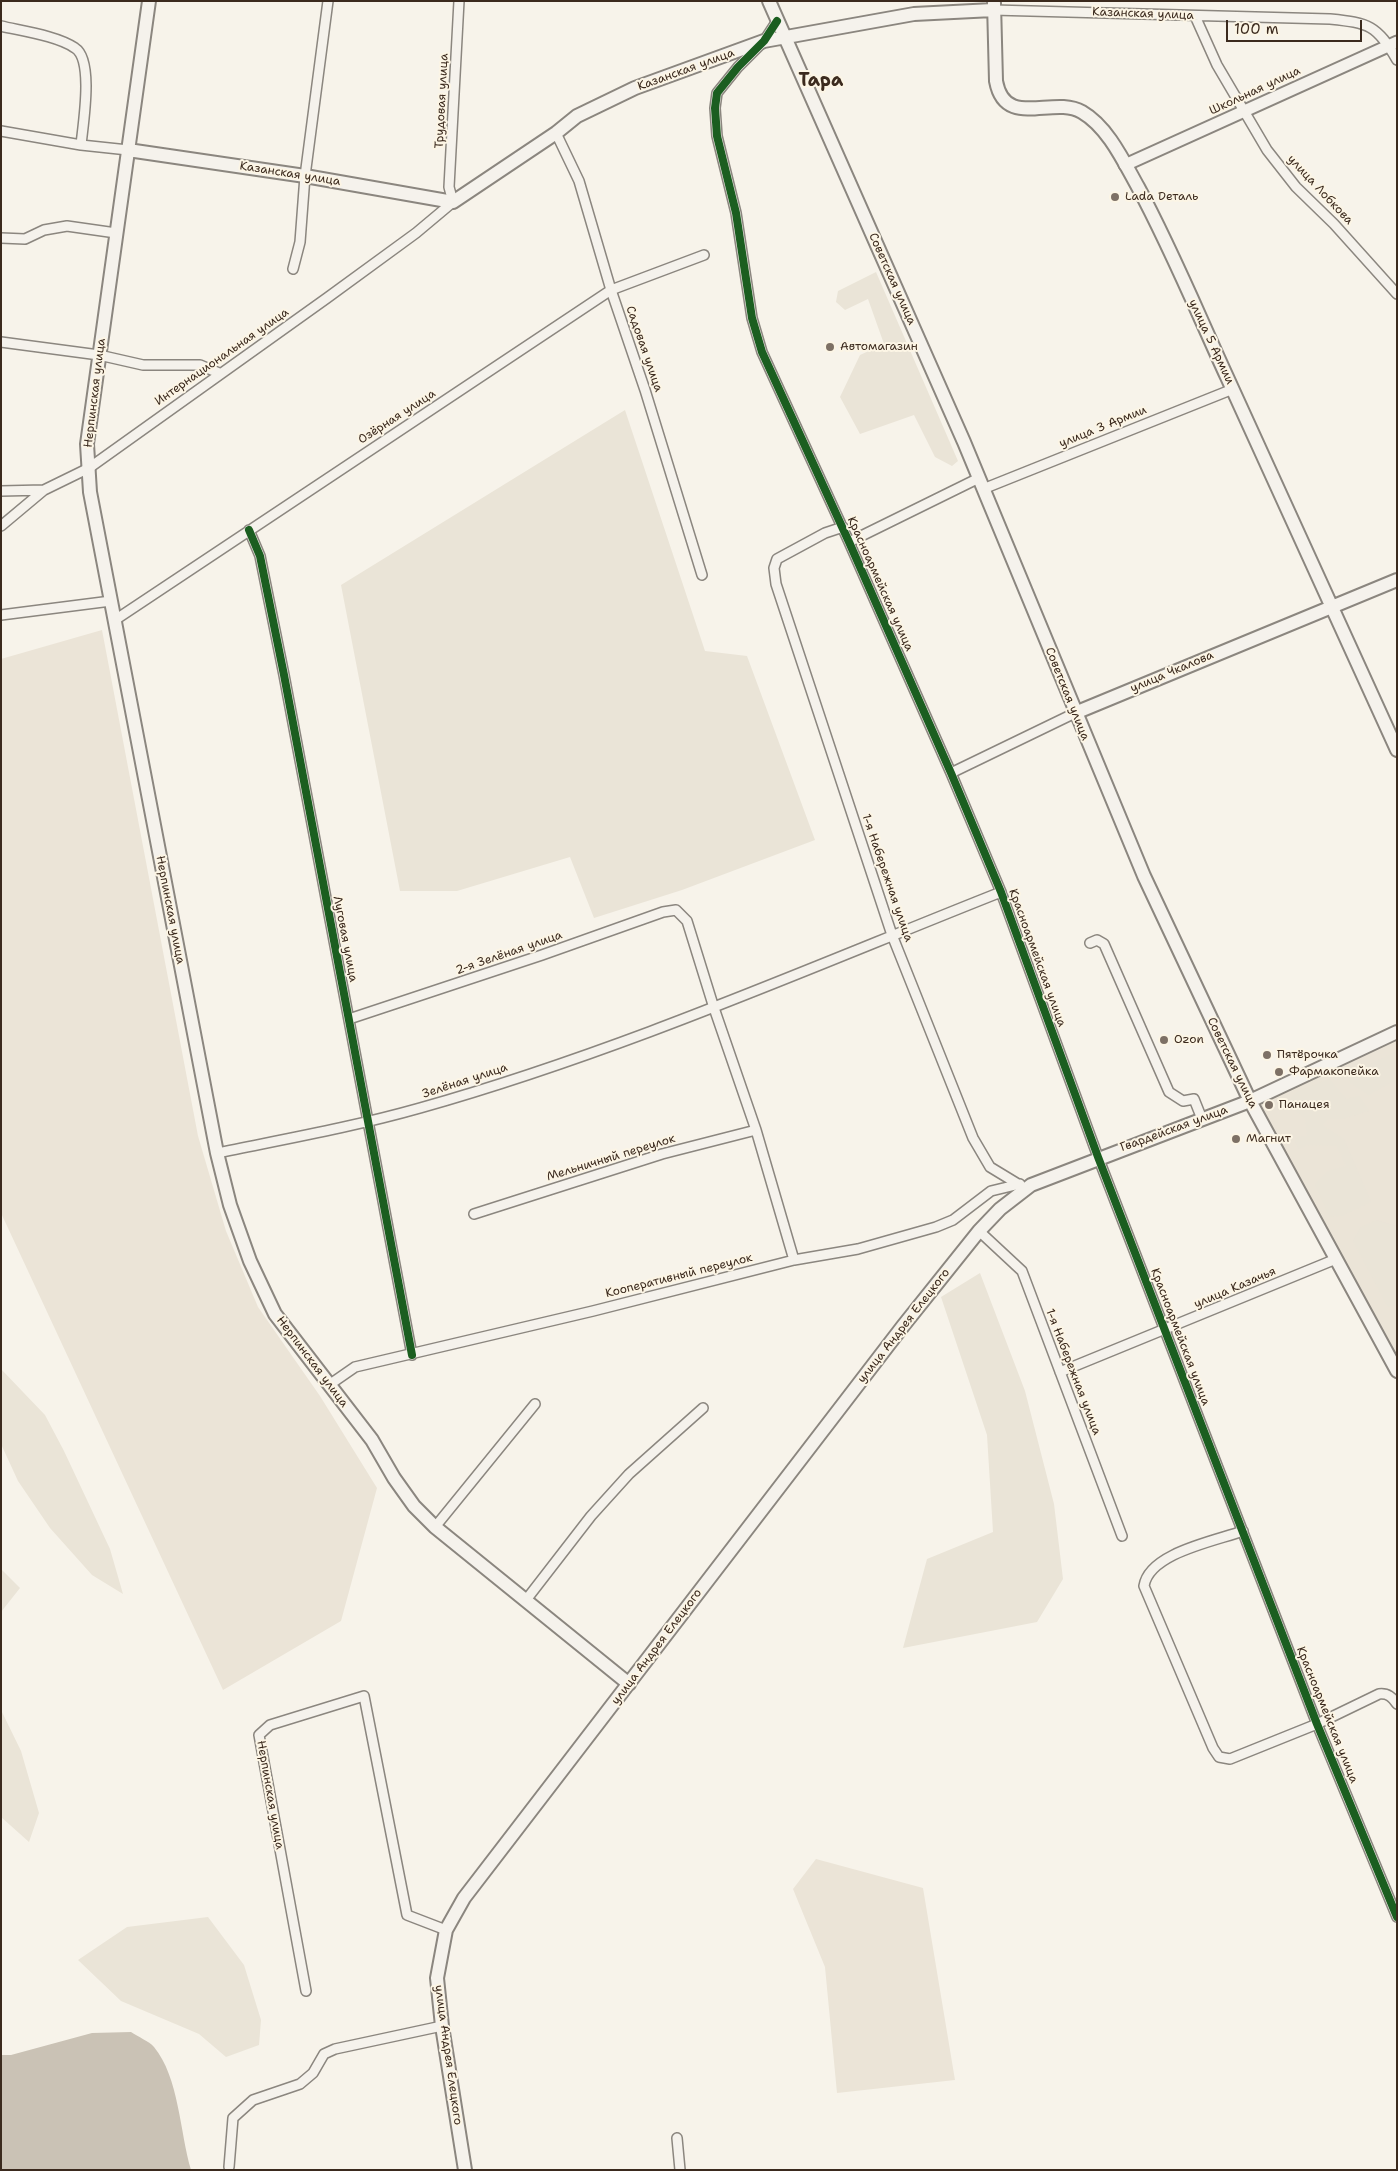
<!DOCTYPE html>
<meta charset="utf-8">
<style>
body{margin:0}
#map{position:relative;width:1398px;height:2171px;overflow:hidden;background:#f7f3ea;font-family:"Shantell Sans",sans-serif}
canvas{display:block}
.frame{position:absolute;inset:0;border:2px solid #3b2a1e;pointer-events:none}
.scale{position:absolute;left:1226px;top:20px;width:136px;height:22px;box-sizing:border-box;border:2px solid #3b2a1e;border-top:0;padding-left:6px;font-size:15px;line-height:18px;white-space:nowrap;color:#3b2a1e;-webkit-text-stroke:4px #fcf5e5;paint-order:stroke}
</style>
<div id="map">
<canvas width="1398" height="2171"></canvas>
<div class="frame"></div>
<div class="scale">100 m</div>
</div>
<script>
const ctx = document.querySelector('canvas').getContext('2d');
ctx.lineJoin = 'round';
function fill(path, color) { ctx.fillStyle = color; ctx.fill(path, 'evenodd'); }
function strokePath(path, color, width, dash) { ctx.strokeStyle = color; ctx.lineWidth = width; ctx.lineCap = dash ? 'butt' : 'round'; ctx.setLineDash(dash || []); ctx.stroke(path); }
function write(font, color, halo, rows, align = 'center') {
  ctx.font = font + ' "Shantell Sans",sans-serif'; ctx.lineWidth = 4; ctx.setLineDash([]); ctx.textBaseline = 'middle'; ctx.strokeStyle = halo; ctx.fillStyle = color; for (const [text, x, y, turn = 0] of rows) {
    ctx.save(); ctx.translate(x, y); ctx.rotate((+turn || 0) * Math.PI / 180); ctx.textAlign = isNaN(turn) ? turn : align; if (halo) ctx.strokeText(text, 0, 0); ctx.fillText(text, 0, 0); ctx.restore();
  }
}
const built = new Path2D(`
 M102,630l96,506 28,95 32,76 62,89 57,92 -36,133 -118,69 -222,-477v-554z
 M1397,1032v339l-147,-270z
 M816,1859l107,29 32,192 -118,13 -12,-126 -32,-78z`);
const green = new Path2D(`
 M876,272l82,189 -6,5 -17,-9 -21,-42 -54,19 -20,-37 20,-42 24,-11 -16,-45 -23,11 -9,-8 2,-11z
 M625,410l80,241 42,5 68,184 -133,50 -88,28 -24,-61 -113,34h-57l-59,-306z
 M1397,1051v35l-3,-5 -25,14 -19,-12 -1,-9z
 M1329,1079l17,20 13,-3 10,15 -26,8h-15l-6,6 22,14 27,63 -29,14 -12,1 -15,-33 15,-14 16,-4 -9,-20 -30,-1 -8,4 -4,-7 3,-6 9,1 -2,-19 -18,-15 11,-12z
 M1376,1220l21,6v79l-9,2 -35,-66 8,-14z
 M980,1273l45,118 29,113 9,75 -26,43 -134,26 24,-89 66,-27 -6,-97 -46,-138z
 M1,1369l44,46 19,36 46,98 13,45 -31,-19 -42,-47 -32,-47 -17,-37z
 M1,1569l19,19 -19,24z
 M1,1710l20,41 18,62 -10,29 -28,-25z
 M208,1917l36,48 17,55 -2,25 -33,12 -27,-23 -78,-33 -43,-41 49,-33z`);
const water = new Path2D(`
 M131,2032c7,5 18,9 23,15 25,30 26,86 37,123h-190v-115h10l81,-22z`);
const minor = new Path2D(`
 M993,10l337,9c39,4 47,6 67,41
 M1195,16l22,49 50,85 29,37 38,37 63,70
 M777,21l-13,20 -26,26 -21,26 -2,15 2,28 19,77 16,105 10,34 87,190 102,231 50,119 97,265 105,272 114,295 80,193
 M1,26c21,5 57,10 74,22 19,12 8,76 6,97
 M1,131l80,14 47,5
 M556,133l23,48 32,109 34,100 57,185
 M1,238l24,1 19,-9 23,-4 49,7
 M293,269l7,-27 5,-66 23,-175
 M1,342l98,13 44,10h57l19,8
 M983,489l250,-100
 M1,491l43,-1
 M1,526l43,-36 45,-22 238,-170 89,-65 37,-31 -4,-15 10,-186
 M843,527l-18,6 -48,26 -3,9 2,16 116,351 81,203 17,29 28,17
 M249,530l11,26 24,119 128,680
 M849,542l130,-64
 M1,615l110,-14
 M115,620l496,-330 93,-35
 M951,773l124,-60
 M1090,943l7,-3 7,4 65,148 14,9 11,-2 8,20
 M349,1019l193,-64 121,-43 13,-2 11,11 27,87 42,122 38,130
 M217,1153c68,-14 136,-26 203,-45 199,-56 389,-140 581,-216
 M474,1214l188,-60 94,-24
 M979,1231l43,40 100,265
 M1060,1372l276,-113
 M329,1385l26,-18 238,-56 201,-51 64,-11 78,-22 17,-7 38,-29 29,-7
 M435,1527l100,-123
 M1243,1531c-28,10 -94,22 -99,55l69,162 6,9 11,2 87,-35 62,-30c9,-1 13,3 18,10
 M526,1600l65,-84 38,-42 74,-66
 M306,1991l-47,-256 11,-10 94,-29 43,219 39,15
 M677,2138l3,32
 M229,2167l4,-49 20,-18 47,-16 13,-11 11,-19 11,-5 107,-23`);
const tertiary = new Path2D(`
 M1125,165l272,-123`);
const secondary = new Path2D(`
 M149,1l-62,443 3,48 127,661 13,52 20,56 25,53 97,126 22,38 20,28 21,21 194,157
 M769,1l195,441 180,434 106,225 147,270
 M994,3l2,78c9,49 57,14 86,31 26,15 42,50 56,75 33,61 60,127 89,190 57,124 113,249 170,373
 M128,150l177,26 148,26 103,-69 21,-17 58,-28 129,-47 150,-27 79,-4
 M1075,713l322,-133
 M465,2170l-23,-144 -5,-48 9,-48 18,-32 439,-572 76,-95 21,-22 31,-24 219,-84 147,-69`);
const cycleway = new Path2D(`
 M777,21l-13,20 -26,26 -21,26 -2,15 2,28 19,77 16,105 10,34 87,190 102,231 50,119 97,265 105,272 114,295 80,193
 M249,530l11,26 24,119 128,680`);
const markers = [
 [1115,197,5,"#7d7065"],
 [830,347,5,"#7d7065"],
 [1164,1040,5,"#7d7065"],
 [1267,1055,5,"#7d7065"],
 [1279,1072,5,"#7d7065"],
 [1269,1105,5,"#7d7065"],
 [1236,1139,5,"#7d7065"]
];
const streetNames = [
 ["Казанская улица",1143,14,2],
 ["Казанская улица",686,70,-20],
 ["Школьная улица",1255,91,-25],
 ["Трудовая улица",442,101,-87],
 ["Казанская улица",290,174,9],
 ["улица Лобкова",1320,190,47],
 ["Советская улица",892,279,66],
 ["улица 5 Армии",1211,342,65],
 ["Садовая улица",644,349,71],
 ["Интернациональная улица",222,357,-35],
 ["Нерпинская улица",95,393,-83],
 ["Озёрная улица",397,417,-33],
 ["улица 3 Армии",1103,427,-22],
 ["Красноармейская улица",880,584,66],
 ["улица Чкалова",1172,672,-23],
 ["Советская улица",1067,694,68],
 ["1-я Набережная улица",887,878,71],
 ["Нерпинская улица",170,910,79],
 ["Луговая улица",345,939,79],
 ["2-я Зелёная улица",509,953,-19],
 ["Красноармейская улица",1037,958,70],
 ["Советская улица",1232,1063,64],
 ["Зелёная улица",465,1081,-18],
 ["Гвардейская улица",1174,1129,-20],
 ["Мельничный переулок",611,1158,-17],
 ["Кооперативный переулок",679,1276,-14],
 ["улица Казачья",1235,1288,-23],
 ["улица Андрея Елецкого",904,1326,-52],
 ["Красноармейская улица",1180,1337,69],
 ["Нерпинская улица",312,1362,53],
 ["1-я Набережная улица",1073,1372,69],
 ["улица Андрея Елецкого",657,1647,-53],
 ["Красноармейская улица",1327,1715,68],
 ["Нерпинская улица",270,1795,80],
 ["улица Андрея Елецкого",448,2055,82]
];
const poiNames = [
 ["Lada Dеталь",1125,197],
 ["Автомагазин",840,347],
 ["Ozon",1174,1040],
 ["Пятёрочка",1277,1055],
 ["Фармакопейка",1289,1072],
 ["Панацея",1279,1105],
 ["Магнит",1246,1139]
];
const districtNames = [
 ["Тара",821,81]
];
fill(built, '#ebe4d7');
fill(green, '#eae4d7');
fill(water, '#cac2b5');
strokePath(minor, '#8b867f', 12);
strokePath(tertiary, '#8b867f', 15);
strokePath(secondary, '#8b867f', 16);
strokePath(minor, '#f5f2ec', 9);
strokePath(tertiary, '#f5f2ec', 11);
strokePath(secondary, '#f5f2ec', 12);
strokePath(cycleway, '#1b5e20', 8);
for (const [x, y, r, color] of markers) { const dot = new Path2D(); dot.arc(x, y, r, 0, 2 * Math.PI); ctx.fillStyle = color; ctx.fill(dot); strokePath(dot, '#fcf5e5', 2); }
write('12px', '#3b2a1e', '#fcf5e5', streetNames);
write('12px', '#3b2a1e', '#fcf5e5', poiNames, 'left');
write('bold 18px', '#3b2a1e', '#fcf5e5', districtNames);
</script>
